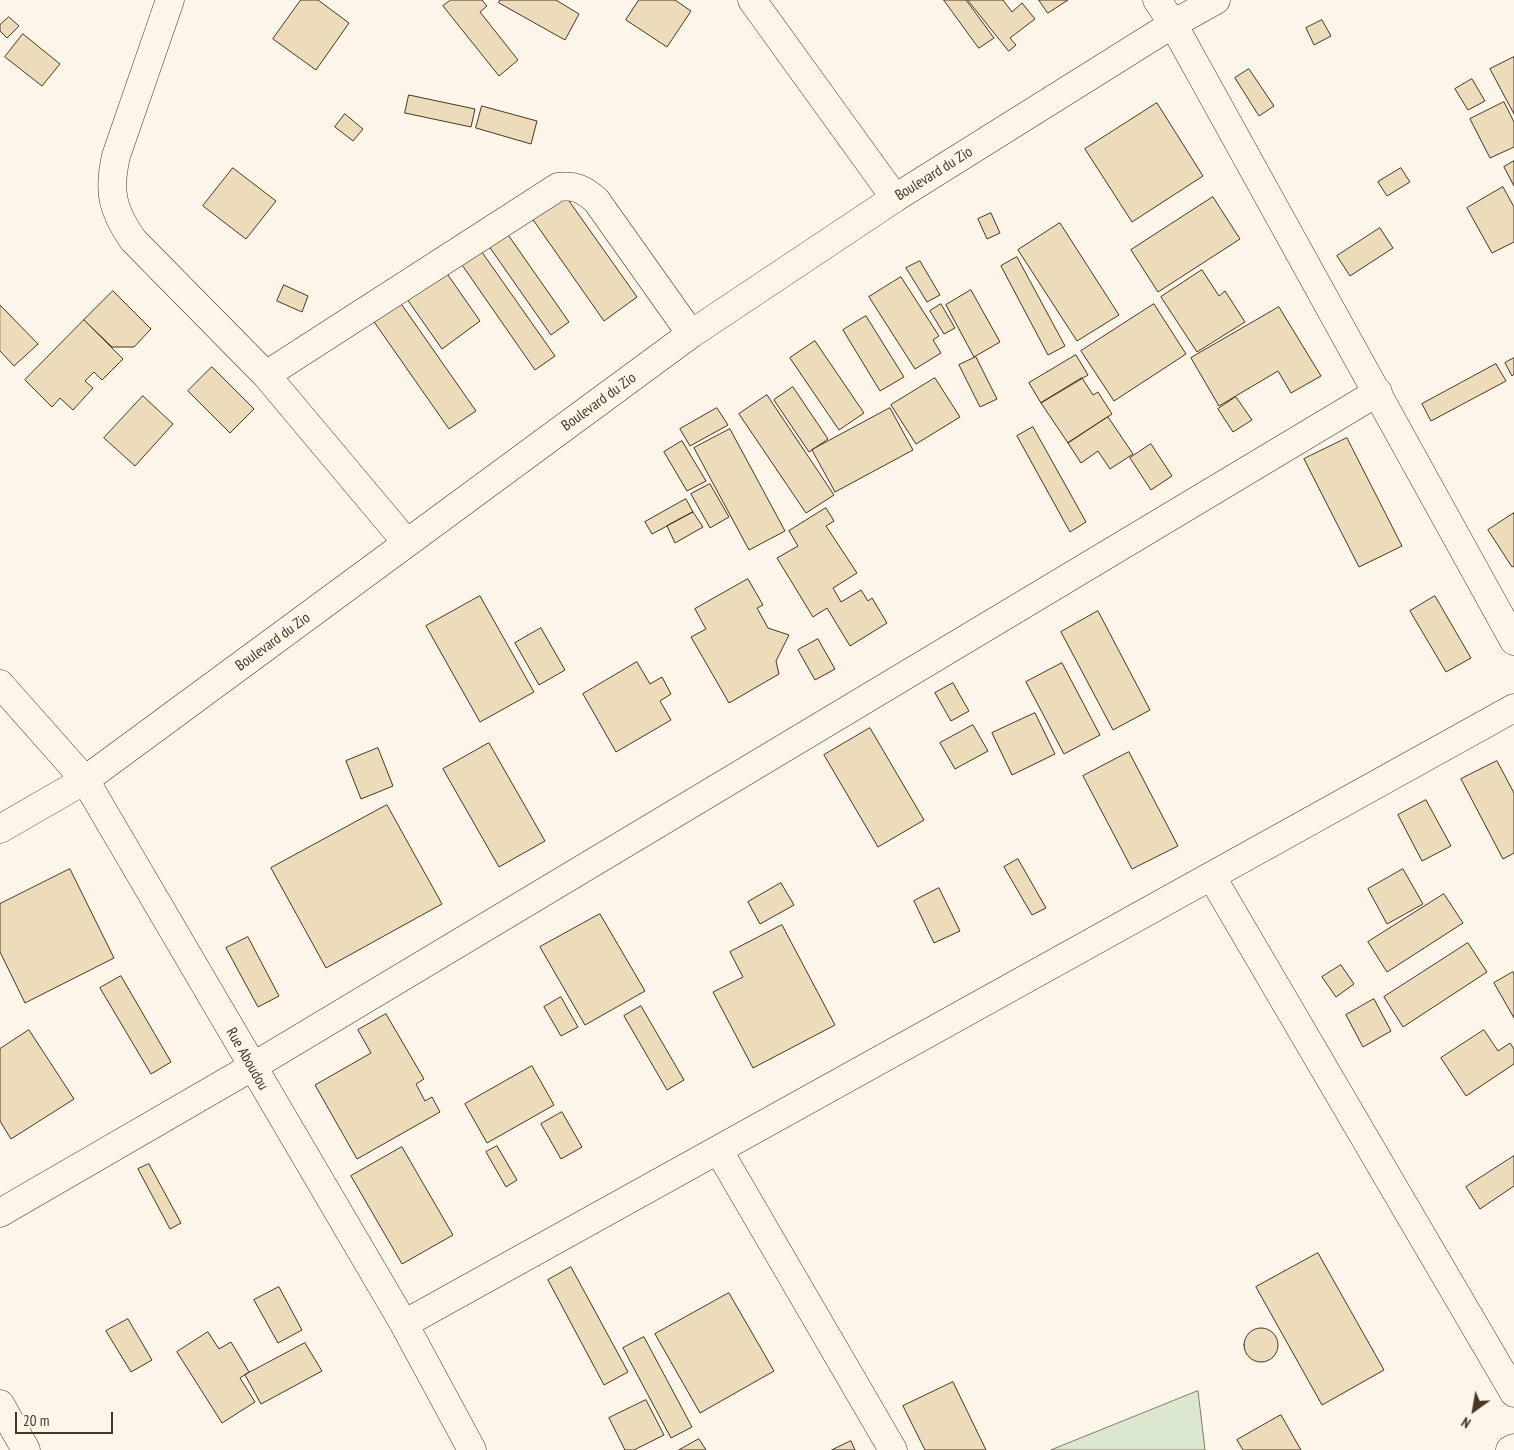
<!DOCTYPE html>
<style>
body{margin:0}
#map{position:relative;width:1514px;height:1450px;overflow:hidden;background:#fbf6e9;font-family:"PT Sans Narrow",sans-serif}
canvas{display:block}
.north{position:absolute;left:1449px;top:1385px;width:50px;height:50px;-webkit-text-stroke:4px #fbf6e9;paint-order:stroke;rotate:212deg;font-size:14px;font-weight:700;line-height:20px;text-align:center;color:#4a3520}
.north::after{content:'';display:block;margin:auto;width:18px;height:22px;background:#4a3520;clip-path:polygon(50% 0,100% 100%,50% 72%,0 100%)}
.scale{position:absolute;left:15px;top:1412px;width:98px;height:22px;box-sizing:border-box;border:2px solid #4a3520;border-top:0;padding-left:6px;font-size:15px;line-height:18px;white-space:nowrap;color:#4a3520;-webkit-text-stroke:4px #fbf6e9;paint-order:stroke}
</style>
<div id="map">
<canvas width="1514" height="1450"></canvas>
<div class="north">N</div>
<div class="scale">20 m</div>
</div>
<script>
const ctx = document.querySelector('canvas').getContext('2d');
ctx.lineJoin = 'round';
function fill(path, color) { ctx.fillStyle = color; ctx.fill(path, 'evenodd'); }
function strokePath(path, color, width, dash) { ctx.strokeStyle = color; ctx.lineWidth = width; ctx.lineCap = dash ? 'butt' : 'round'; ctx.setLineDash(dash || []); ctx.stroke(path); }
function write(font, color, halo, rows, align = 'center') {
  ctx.font = font + ' "PT Sans Narrow",sans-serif'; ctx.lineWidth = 4; ctx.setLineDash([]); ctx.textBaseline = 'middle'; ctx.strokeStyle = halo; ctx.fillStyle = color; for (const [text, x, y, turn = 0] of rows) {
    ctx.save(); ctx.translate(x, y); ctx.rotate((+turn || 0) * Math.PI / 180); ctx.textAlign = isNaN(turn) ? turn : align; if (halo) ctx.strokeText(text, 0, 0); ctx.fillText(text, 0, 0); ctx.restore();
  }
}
const green = new Path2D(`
 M1198,1391l7,59h-154z`);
const building = new Path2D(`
 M301,0h17l31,23 -33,47 -43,-31z
 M451,0h31l5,6 -7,6 38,48 -19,16 -56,-70z
 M500,0h56l23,14 -14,26 -66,-37z
 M639,0h36l16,11 -24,36 -41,-27z
 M944,0h22l28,38 -15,10z
 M968,0h35l9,12 10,-9 13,16 -25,19 6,7 -7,6z
 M1039,0h29l-20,13z
 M9,17l10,9 -12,12 -7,-7v-6z
 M1322,20l9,16 -17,9 -8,-17z
 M23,34l37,30 -18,22 -37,-29z
 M1514,57v57l-24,-45z
 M1249,69l25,37 -15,10 -24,-38z
 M1472,79l13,22 -17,9 -13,-21z
 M409,95l66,14 -4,18 -66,-14z
 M1504,102l10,20v25l-24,11 -20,-39z
 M1157,103l46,73 -71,46 -47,-73z
 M482,106l55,15 -6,23 -55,-16z
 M345,114l18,15 -10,12 -18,-14z
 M1514,161v25l-10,-19z
 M233,168l43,33 -30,38 -43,-33z
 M1401,168l9,14 -23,14 -9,-14z
 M1503,187l11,20v35l-22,11 -25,-45z
 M562,191l75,106 -33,24 -75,-107z
 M1213,197l27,42 -82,53 -27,-42z
 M991,213l9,20 -13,6 -9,-20z
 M1060,223l59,92 -42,26 -59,-91z
 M1380,228l13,20 -43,28 -13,-20z
 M504,229l65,93 -18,13 -65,-93z
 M479,248l76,108 -20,14 -75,-108z
 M1017,257l48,89 -17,9 -47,-89z
 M920,261l20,34 -13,7 -21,-34z
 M441,265l39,56 -38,28 -40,-57z
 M1202,270l17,26 6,-5 20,31 -48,30 -36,-55z
 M901,277l38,59 -6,4 8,13 -26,16 -46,-72z
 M284,285l24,11 -6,16 -25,-11z
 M971,290l29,52 -26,15 -28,-52z
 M113,291l38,38 -17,18h-22l-28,-27z
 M397,298l79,113 -27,18 -79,-113z
 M941,304l14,24 -11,6 -14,-23z
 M1154,304l32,50 -72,47 -33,-50z
 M0,305l38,39 -24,22 -14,-15z
 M1279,307l42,69 -30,17 -13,-22 -59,35 -28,-48z
 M866,316l38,61 -24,14 -37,-61z
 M84,320l39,39 -21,21 -8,-8 -9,9 8,7 -20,22 -13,-12 -8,9 -27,-27z
 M815,341l49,72 -25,17 -49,-72z
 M1076,355l12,20 -47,28 -12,-20z
 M976,357l21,42 -17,8 -21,-42z
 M1514,358v16l-2,2 -7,-13z
 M1496,364l10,17 -75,40 -9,-17z
 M212,367l42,42 -24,24 -42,-42z
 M935,378l25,39 -44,27 -25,-39z
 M1082,378l11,17 5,-3 14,22 -44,29 -27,-40z
 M793,387l35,52 -19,13 -35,-52z
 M767,395l67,100 -28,18 -67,-99z
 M143,396l30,28 -38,42 -31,-28z
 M1236,397l16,23 -19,12 -15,-23z
 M717,408l11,17 -38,21 -10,-17z
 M890,408l23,42 -78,42 -23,-42z
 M1108,417l25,37 -23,15 -12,-18 -17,12 -13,-20z
 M1033,427l53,95 -16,10 -53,-96z
 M730,429l55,102 -36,19 -55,-102z
 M1347,438l55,108 -43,21 -55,-108z
 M682,441l24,40 -19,10 -23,-39z
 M1151,444l21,32 -21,14 -21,-32z
 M710,484l19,33 -19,11 -19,-34z
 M686,499l7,13 -41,22 -7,-12z
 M826,508l8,13 -8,5 31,47 -24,15 8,14 20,-12 7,11 4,-3 15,25 -37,23 -23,-38 -14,9 -36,-59 21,-12 -9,-15z
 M693,512l10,15 -28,16 -8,-17z
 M1514,513v53l-2,1 -24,-37z
 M748,579l15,26 -6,3 11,20 21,7 -13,26 3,13 -50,29 -38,-66 15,-8 -11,-20z
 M480,596l54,96 -54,30 -54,-96z
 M1435,596l36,62 -25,14 -36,-61z
 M1098,611l52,99 -37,20 -52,-98z
 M541,628l24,42 -26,15 -24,-42z
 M818,639l17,30 -20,11 -17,-30z
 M637,662l13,22 12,-7 9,17 -11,7 11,19 -55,32 -33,-58z
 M1062,663l38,72 -36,19 -38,-72z
 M953,683l16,28 -18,10 -16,-28z
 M1035,713l20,41 -43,21 -20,-42z
 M973,725l15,26 -33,18 -15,-26z
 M870,728l54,92 -46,27 -54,-92z
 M489,743l56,98 -46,26 -56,-98z
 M378,748l15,38 -32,13 -15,-38z
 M1129,752l49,94 -46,23 -49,-93z
 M1497,761l17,32v60l-11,6 -42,-80z
 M1426,800l25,46 -29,15 -24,-46z
 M387,805l55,99 -116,64 -55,-100z
 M1018,859l28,49 -14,7 -28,-48z
 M70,869l44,89 -89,45 -25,-51v-48z
 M1403,869l20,35 -36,20 -19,-35z
 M781,883l13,22 -34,19 -12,-22z
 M939,888l21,43 -26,12 -20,-42z
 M1444,894l19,29 -76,49 -19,-30z
 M600,914l45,77 -60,34 -45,-78z
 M782,925l53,100 -82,43 -40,-76 30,-15 -13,-25z
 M248,937l31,59 -21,11 -32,-59z
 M1468,943l19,29 -84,55 -19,-30z
 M1341,965l13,19 -18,13 -14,-20z
 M1513,972l1,3v43l-20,-35z
 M121,976l50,86 -20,12 -51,-86z
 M561,997l17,30 -17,9 -17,-29z
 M1374,999l17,32 -28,16 -17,-32z
 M641,1006l43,74 -17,10 -43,-74z
 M386,1014l38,65 -8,5 9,17 7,-4 8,15 -83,47 -42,-74 56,-32 -13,-23z
 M29,1030l45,69 -63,40 -11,-18v-72z
 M1484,1030l14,21 12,-8 4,6v15l-48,32 -25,-38z
 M532,1066l22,39 -67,38 -22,-39z
 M562,1112l20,35 -21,12 -20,-35z
 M497,1146l20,34 -11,7 -20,-35z
 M402,1147l51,88 -51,29 -51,-88z
 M1514,1156v30l-34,23 -14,-22z
 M149,1164l32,59 -11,6 -32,-60z
 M1318,1253l66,117 -62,35 -66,-118z
 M571,1267l57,105 -24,13 -56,-105z
 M279,1287l23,43 -24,13 -24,-43z
 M729,1293l45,78 -74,42 -45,-79z
 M128,1319l24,41 -21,12 -25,-41z
 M1244 1345a17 17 0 1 1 34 0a17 17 0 1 1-34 0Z
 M208,1332l11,17 12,-7 18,30 -9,6 15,24 -33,21 -45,-71z
 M644,1337l48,90 -21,11 -48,-90z
 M305,1343l17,28 -61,33 -16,-29z
 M953,1382l33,68h-61l-22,-44z
 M646,1400l18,35 -30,15h-9l-16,-32z
 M1281,1415l20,35h-58l-6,-10z
 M699,1439l7,11h-27z
 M851,1441l4,9h-23z`);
const minor = new Path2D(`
 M170,0l-54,156c-8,35 -4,54 17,84l133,135 141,168
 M752,0l143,198
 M1157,0l16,24 341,617
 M266,375l292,-188c17,-2 25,2 38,13l95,134
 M0,684l85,96 319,544 68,126
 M0,829l85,-49 606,-446 204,-136 278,-174 43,-24
 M1212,877l302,516
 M719,1151l174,299
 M0,1213l252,-146 1126,-675
 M404,1324l1110,-616
 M0,1404l26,46
 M1510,1450l4,-2`);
const streetNames = [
 ["Boulevard du Zio",934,174,-32],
 ["Boulevard du Zio",599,402,-36],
 ["Boulevard du Zio",273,642,-36],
 ["Rue Aboudou",247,1059,60]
];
fill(green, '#dce7d0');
strokePath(green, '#887966', 1);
fill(building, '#ecdcbc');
strokePath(building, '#4a3520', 1);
strokePath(minor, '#4a3520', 29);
strokePath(minor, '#fbf6e9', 28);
write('15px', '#4a3520', '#fbf6e9', streetNames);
</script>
